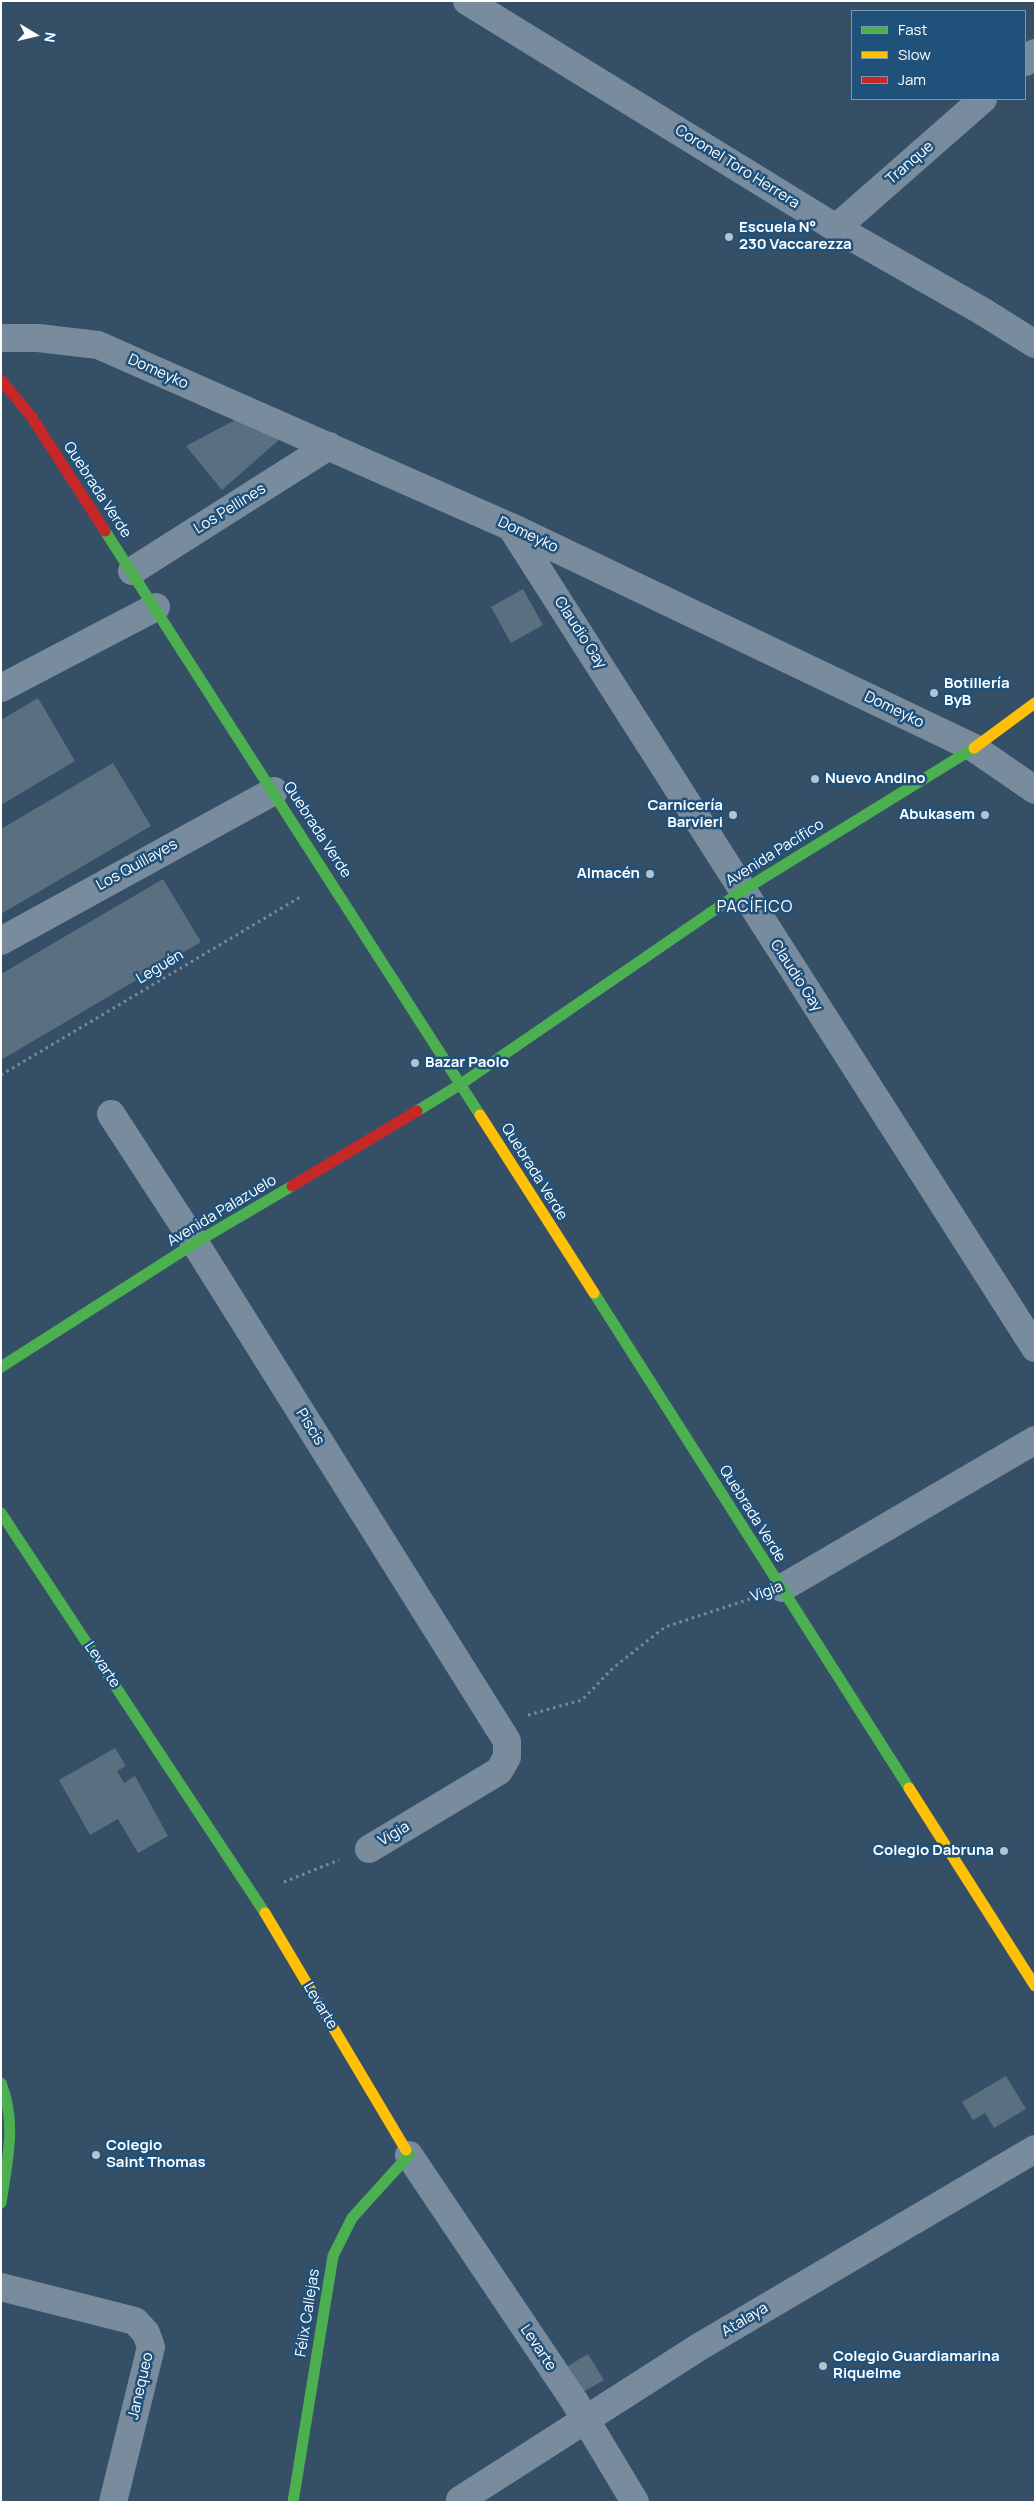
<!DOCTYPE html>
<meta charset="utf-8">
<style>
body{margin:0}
#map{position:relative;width:1036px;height:2503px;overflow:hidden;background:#355066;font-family:Manrope,sans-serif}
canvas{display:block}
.frame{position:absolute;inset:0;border:2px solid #fff;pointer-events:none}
.legend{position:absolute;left:851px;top:10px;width:175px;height:90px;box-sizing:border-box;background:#20517b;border:1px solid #7997b0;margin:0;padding:6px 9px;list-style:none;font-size:15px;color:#fff}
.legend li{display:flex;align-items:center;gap:10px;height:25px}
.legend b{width:25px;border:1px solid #7997b0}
.north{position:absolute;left:10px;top:10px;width:50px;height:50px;-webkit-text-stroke:4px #20517b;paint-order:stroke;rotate:99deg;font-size:14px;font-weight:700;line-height:20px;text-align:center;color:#fff}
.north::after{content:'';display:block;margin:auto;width:18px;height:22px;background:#fff;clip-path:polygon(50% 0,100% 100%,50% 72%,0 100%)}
</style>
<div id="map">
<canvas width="1036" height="2503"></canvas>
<div class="frame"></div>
<ul class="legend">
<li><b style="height:6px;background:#4caf50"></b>Fast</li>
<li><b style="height:6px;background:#ffc107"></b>Slow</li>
<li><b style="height:6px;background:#c62828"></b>Jam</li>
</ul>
<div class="north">N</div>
</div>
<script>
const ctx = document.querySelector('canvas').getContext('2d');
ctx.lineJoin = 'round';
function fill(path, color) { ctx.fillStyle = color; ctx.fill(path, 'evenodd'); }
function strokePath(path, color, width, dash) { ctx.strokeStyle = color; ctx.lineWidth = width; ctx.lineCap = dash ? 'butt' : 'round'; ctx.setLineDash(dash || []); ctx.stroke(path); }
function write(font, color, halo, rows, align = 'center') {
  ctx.font = font + ' Manrope,sans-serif'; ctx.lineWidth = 5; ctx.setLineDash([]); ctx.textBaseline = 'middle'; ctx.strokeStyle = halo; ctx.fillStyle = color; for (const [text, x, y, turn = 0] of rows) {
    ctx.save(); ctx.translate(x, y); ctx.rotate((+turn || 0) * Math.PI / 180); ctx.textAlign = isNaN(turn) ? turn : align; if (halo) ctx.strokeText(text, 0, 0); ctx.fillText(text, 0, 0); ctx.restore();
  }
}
const building = new Path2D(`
 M239,418l41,21 -58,51 -36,-44z
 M523,589l20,36 -32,18 -20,-36z
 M38,698l37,63 -74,44v-85z
 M113,763l38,63 -150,88v-85z
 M163,879l38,63 -200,118v-86z
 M115,1748l11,18 -9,5 7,12 11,-7 33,60 -30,17 -20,-34 -28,16 -31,-55z
 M1006,2076l20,33 -32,19 -9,-15 -12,7 -11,-18z
 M588,2354l16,26 -21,12 -15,-26z`);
const path = new Path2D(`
 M1,1075l301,-179
 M528,1715l54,-15 31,-32 52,-41 85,-28
 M284,1882l55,-22`);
const street = new Path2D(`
 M467,1l369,227 146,83 53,33
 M1025,62l10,-9
 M836,228l147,-129
 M1,338h37l60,7 413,182 463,221 61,42
 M511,527l524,821
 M132,571l197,-125
 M1,688l155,-81
 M1,941l273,-150
 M111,1114l84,129 312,498v16l-8,14 -130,78
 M782,1588l253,-148
 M409,2155l166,247 60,100
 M1,2287l134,34 11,12 5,14 -38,155
 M460,2500l239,-153 336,-198`);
const fast = new Path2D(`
 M105,531l375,584
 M417,1111l44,-27 281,-193 232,-143
 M594,1293l315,495
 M1,1367l194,-124 97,-57
 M1,1513l264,400
 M1,2083c16,40 6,79 0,120
 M293,2502l40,-246 19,-38 57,-63 -3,-5`);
const slow = new Path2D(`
 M974,748l61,-45
 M480,1115l114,178
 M909,1788l126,198
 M265,1913l141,237`);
const jam = new Path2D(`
 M1,380l30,36 74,115
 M292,1186l125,-75`);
const markers = [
 [729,237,5,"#b8c2c9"],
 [934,693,5,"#b8c2c9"],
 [815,779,5,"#b8c2c9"],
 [733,815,5,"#b8c2c9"],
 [985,815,5,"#b8c2c9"],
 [650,874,5,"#b8c2c9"],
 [415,1063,5,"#b8c2c9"],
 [1004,1851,5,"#b8c2c9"],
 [96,2155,5,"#b8c2c9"],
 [823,2366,5,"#b8c2c9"]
];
const streetNames = [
 ["Tranque",910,163,-41],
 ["Coronel Toro Herrera",737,167,32],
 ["Domeyko",158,372,24],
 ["Quebrada Verde",97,490,57],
 ["Los Pellines",230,509,-32],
 ["Domeyko",528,535,25],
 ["Claudio Gay",580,633,57],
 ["Domeyko",894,710,26],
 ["Quebrada Verde",317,830,57],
 ["Avenida Pacífico",775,853,-32],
 ["Los Quillayes",137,865,-29],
 ["Leguén",160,967,-31],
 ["Claudio Gay",796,976,57],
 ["Quebrada Verde",534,1172,58],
 ["Avenida Palazuelo",222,1211,-31],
 ["Piscis",310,1427,58],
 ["Quebrada Verde",752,1514,58],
 ["Vigia",767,1592,-21],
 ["Levarte",102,1665,56],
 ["Vigia",394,1834,-31],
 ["Levarte",320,2006,59],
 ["Félix Callejas",308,2313,-81],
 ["Atalaya",745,2320,-31],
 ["Levarte",538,2348,56],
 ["Janequeo",141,2386,-77]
];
const poiNames = [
 ["Escuela N°",739,228],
 ["230 Vaccarezza",739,245],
 ["Botillería",944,684],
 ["ByB",944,701],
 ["Nuevo Andino",825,779],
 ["Carnicería",723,806,"right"],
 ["Barvieri",723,823,"right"],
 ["Abukasem",975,815,"right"],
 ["Almacén",640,874,"right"],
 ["Bazar Paolo",425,1063],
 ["Colegio Dabruna",994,1851,"right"],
 ["Colegio",106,2146],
 ["Saint Thomas",106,2163],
 ["Colegio Guardiamarina",833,2357],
 ["Riquelme",833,2374]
];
const neighbourhoodNames = [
 ["PACÍFICO",755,908]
];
fill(building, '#5a6f80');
strokePath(path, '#798c9d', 3, [2.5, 4]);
strokePath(street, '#798c9d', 28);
strokePath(fast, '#4caf50', 11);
strokePath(slow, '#ffc107', 11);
strokePath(jam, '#c62828', 11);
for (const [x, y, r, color] of markers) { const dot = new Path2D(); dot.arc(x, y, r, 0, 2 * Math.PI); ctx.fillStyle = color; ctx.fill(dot); strokePath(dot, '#20517b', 2); }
write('15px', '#fff', '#20517b', streetNames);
write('bold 15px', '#fff', '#20517b', poiNames, 'left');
ctx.letterSpacing = '1px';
write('16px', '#fff', '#20517b', neighbourhoodNames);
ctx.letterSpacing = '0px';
</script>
